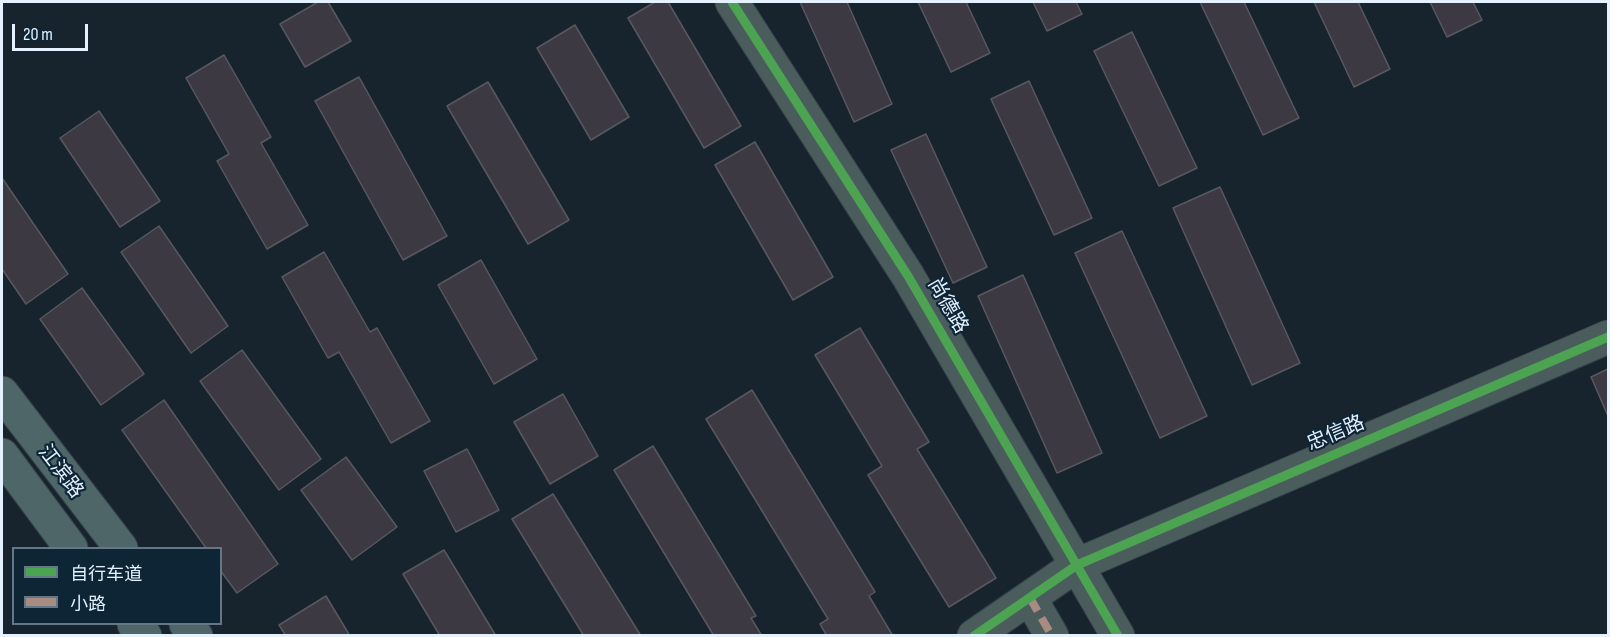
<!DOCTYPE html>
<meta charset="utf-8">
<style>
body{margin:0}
#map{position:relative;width:1610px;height:637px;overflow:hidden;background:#17242d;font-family:"Sofia Sans Condensed","Noto Sans SC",sans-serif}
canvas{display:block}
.frame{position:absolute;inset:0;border:3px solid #e4f1fe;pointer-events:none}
.legend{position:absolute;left:12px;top:547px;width:210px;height:78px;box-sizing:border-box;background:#0e2536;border:2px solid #647786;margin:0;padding:8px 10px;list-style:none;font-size:18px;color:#e4f1fe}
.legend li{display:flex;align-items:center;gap:12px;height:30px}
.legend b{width:30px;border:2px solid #647786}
.scale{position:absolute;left:12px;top:24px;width:76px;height:27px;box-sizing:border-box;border:3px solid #e4f1fe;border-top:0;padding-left:8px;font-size:18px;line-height:21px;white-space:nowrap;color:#e4f1fe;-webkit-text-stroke:4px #0e2536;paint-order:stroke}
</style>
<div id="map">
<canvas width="1610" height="637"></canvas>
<div class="frame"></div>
<ul class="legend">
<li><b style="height:8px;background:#4ca352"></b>自行车道</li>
<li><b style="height:8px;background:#a88b81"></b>小路</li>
</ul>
<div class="scale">20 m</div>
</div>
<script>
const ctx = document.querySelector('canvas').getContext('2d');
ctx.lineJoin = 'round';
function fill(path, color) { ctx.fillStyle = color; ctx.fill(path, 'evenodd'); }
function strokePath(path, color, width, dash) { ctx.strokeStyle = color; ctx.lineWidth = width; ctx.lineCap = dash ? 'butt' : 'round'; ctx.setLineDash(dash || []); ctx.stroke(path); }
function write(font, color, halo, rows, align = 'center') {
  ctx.font = font + ' "Sofia Sans Condensed","Noto Sans SC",sans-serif'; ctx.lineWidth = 4.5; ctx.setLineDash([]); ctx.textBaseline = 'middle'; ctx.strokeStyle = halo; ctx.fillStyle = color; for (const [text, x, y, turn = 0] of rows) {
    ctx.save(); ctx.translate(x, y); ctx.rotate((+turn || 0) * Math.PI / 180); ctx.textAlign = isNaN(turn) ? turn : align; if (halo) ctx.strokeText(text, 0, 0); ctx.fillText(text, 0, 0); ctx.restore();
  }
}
const building = new Path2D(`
 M318,2h10l23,39 -46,26 -25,-43z
 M655,2h13l73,124 -37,22 -76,-130z
 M800,2h47l45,102 -38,18z
 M918,2h48l24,51 -39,19z
 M1033,2h43l6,12 -35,17z
 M1200,2h44l55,116 -36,17z
 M1314,2h44l32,67 -36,18z
 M1430,2h43l9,18 -35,17z
 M575,25l54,92 -38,23 -54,-92z
 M1132,32l65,136 -38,18 -65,-135z
 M224,55l47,82 -10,6 47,82 -41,24 -50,-88 12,-7 -43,-76z
 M359,77l88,159 -44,24 -88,-159z
 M1029,81l63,137 -38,17 -63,-136z
 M488,82l81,138 -41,24 -81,-138z
 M99,111l61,90 -40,26 -60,-89z
 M926,134l61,133 -34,16 -62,-133z
 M755,142l78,135 -40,23 -78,-135z
 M2,178l66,96 -42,30 -24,-35z
 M1220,187l80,176 -48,22 -79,-177z
 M159,226l69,100 -37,27 -70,-101z
 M1122,231l85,185 -47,22 -85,-185z
 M324,252l46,80 7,-4 53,93 -39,22 -52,-91 -11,6 -46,-81z
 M481,260l56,99 -43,25 -56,-99z
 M1023,275l79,178 -45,20 -79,-177z
 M82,288l62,86 -43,31 -61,-86z
 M860,328l69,114 -12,7 79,129 -47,29 -81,-132 14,-9 -67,-111z
 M242,350l79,109 -42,31 -79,-109z
 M1608,369v47l-17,-39z
 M752,390l123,202 -6,4 24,40h-66l-7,-12 8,-5 -122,-200z
 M563,394l35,62 -48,28 -36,-62z
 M164,400l114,164 -41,29 -17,-23v-22h-14l-84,-118z
 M653,446l103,170 -5,2 11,18h-48l-100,-166z
 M467,449l32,61 -43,22 -32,-61z
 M346,457l51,70 -45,33 -51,-70z
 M553,494l88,142h-57l-72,-117z
 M444,550l52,86h-56l-37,-62z
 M326,596l24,40h-64l-7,-11z`);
const minor = new Path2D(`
 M732,2l176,274 210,360
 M1030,598l22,38
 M974,636l103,-71 531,-228`);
const major = new Path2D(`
 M2,393l119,155
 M2,455l69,93
 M134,624l11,12
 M186,624l10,12`);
const quiet = new Path2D(`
 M1030,598l22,38`);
const cycleway = new Path2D(`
 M732,2l176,274 210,360
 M974,636l103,-71 531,-228`);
const streetNames = [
 ["尚德路",947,306,60],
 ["忠信路",1336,434,-23],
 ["江滨路",60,472,53]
];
fill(building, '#3c3942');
strokePath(building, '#58585f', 1.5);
strokePath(minor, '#354049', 35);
strokePath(major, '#354049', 35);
strokePath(minor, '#4b5c5d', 33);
strokePath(major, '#4e6667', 33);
strokePath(quiet, '#a88b81', 8, [15, 8]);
strokePath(cycleway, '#4ca352', 9);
write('20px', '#e4f1fe', '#0e2536', streetNames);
</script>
